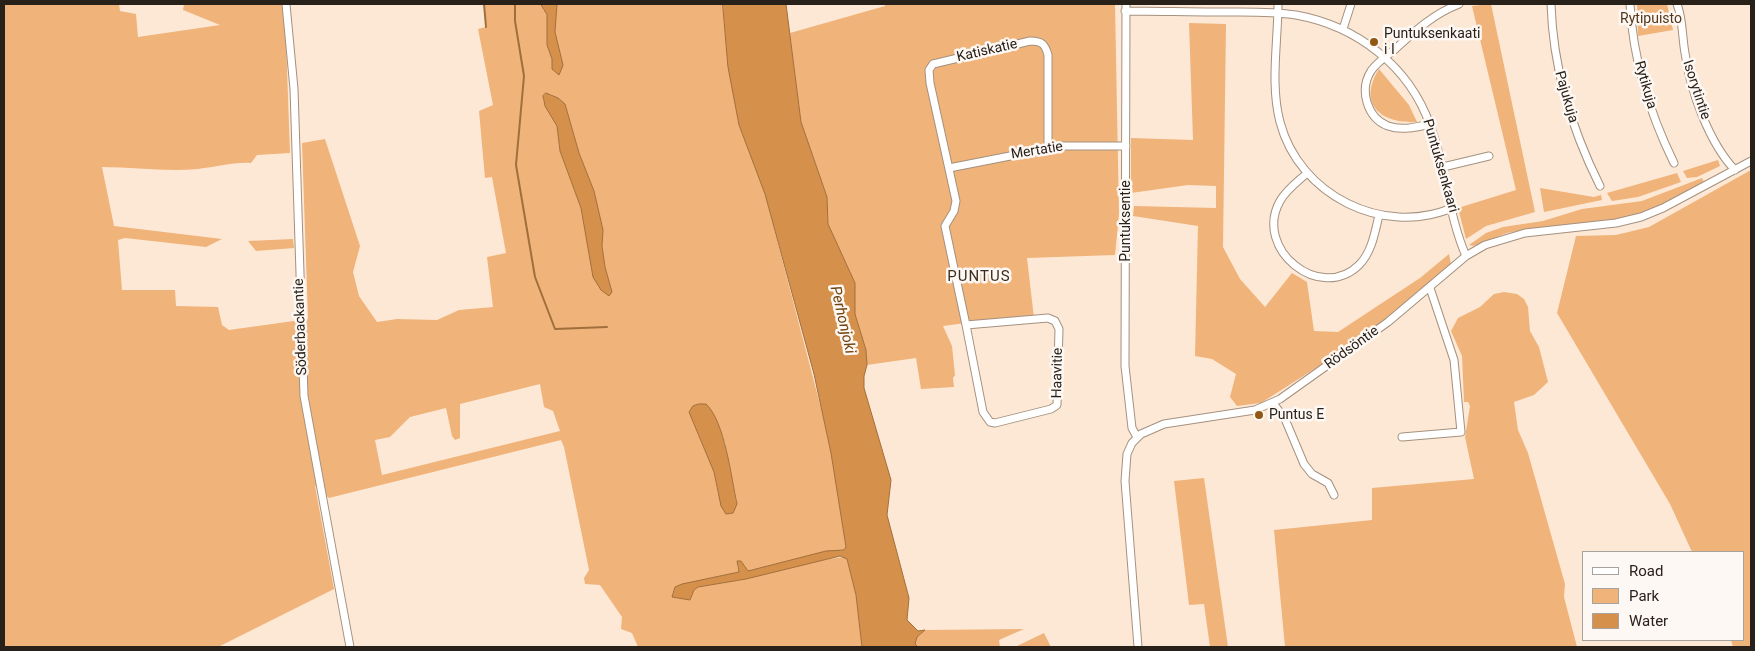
<!DOCTYPE html>
<meta charset="utf-8">
<style>
body{margin:0}
#map{position:relative;width:1755px;height:651px;overflow:hidden;background:#fde8d5;font-family:Roboto,sans-serif}
canvas{display:block}
.frame{position:absolute;inset:0;border:5px solid #28211a;pointer-events:none}
.legend{position:absolute;left:1582px;top:551px;width:162px;height:90px;box-sizing:border-box;background:#fdf8f4;border:1px solid #a8a29d;margin:0;padding:6px 9px;list-style:none;font-size:15px;color:#28211a}
.legend li{display:flex;align-items:center;gap:10px;height:25px}
.legend b{width:25px;border:1px solid #a8a29d}
</style>
<div id="map">
<canvas width="1755" height="651"></canvas>
<div class="frame"></div>
<ul class="legend">
<li><b style="height:6px;background:#fff"></b>Road</li>
<li><b style="height:14px;background:#f0b37a"></b>Park</li>
<li><b style="height:14px;background:#d5904b"></b>Water</li>
</ul>
</div>
<script>
const ctx = document.querySelector('canvas').getContext('2d');
ctx.lineJoin = 'round';
function fill(path, color) { ctx.fillStyle = color; ctx.fill(path, 'evenodd'); }
function strokePath(path, color, width, dash) { ctx.strokeStyle = color; ctx.lineWidth = width; ctx.lineCap = dash ? 'butt' : 'round'; ctx.setLineDash(dash || []); ctx.stroke(path); }
function write(font, color, halo, rows, align = 'center') {
  ctx.font = font + ' Roboto,sans-serif'; ctx.lineWidth = 5; ctx.setLineDash([]); ctx.textBaseline = 'middle'; ctx.strokeStyle = halo; ctx.fillStyle = color; for (const [text, x, y, turn = 0] of rows) {
    ctx.save(); ctx.translate(x, y); ctx.rotate((+turn || 0) * Math.PI / 180); ctx.textAlign = isNaN(turn) ? turn : align; if (halo) ctx.strokeText(text, 0, 0); ctx.fillText(text, 0, 0); ctx.restore();
  }
}
const green = new Path2D(`
 M4,4h115l1,7 16,3 2,23 82,-12 -37,-15 1,-6h98l4,37 4,112 -33,2 -6,8c-18,-1 -35,4 -53,6 -32,3 -64,-2 -96,-2l12,59 108,13 -16,8 -81,-9 -7,2 4,50h53l1,16 42,1 4,18 7,5 79,-11 -6,-176 23,-4 35,107 -7,26 6,24 18,26 20,-3 40,1 22,-10 34,-3 -6,-50 19,-4 -14,-76 -7,1 -6,-67 14,-6 -15,-76 8,-2 -2,-23h57l6,11v30l5,14v10l11,-4 -8,-33 2,-28h166l16,121 26,69 57,218 9,41 15,94 -1,3h-10l-87,21 -4,-6h-7l2,7 -64,15 -3,9 18,4 4,-10 4,-3 48,-8 75,-19 23,-3 3,2 9,36 6,52h-224l-6,-14 -11,-4 1,-12 -22,-32 -15,-1 -1,-6 5,-8 -25,-123 -3,-7 -232,58 -14,-12 19,103 -116,58h-214zM550,94l15,10 14,49 15,38 9,39 -1,16 3,21 7,25 -19,-15 -12,-69 -21,-57 -3,-25 -14,-26zM540,384l4,23 9,4 7,20 -178,44 -7,-35 15,-3 20,-20 36,-9 6,28 3,4 5,-2v-34zM689,412l27,8 9,23 12,61 -19,-11 -4,-21z
 M885,4h230l4,210 -4,41 -88,3 7,60 -22,2 -9,-2 -60,8 9,20 3,29 -2,3 1,9 -33,2 -5,-31 -49,7 -1,-15 -11,-36v-31l-27,-59 -1,-27 -26,-75 -11,-89 95,-27z
 M1491,4l44,208 -49,14 -20,13 -8,-31 58,-18 -44,-184z
 M1637,4h30l6,26 -35,6z
 M1189,23l37,1 -3,223 17,32 25,28 27,-34 15,9 7,49 24,1 82,-54 29,-24 2,10 -58,49 -46,35 -86,55 -24,3 -7,-9 6,-23 -24,-15 -17,-3 3,-130 -65,-10 1,-10 82,2v-22l-28,-1 -57,8v-55l62,2z
 M1379,69l30,36 8,17c-36,2 -60,-18 -38,-53z
 M1718,160l2,6 -23,11 -10,1 -4,-7z
 M1751,170v477h-18l-2,-7h13v-88h-52l-22,-48 -113,-191 19,-77 40,-1 33,-8z
 M1677,173l4,9 -43,15 -26,4 -5,-8z
 M1702,178l2,4c-21,11 -42,24 -65,32 -42,13 -89,10 -132,19 -10,3 -30,16 -38,12l17,-12 17,-6 40,-6 39,-12 60,-8z
 M1540,188l54,9 7,-2 1,5 -58,12z
 M293,239l1,9 -38,3 -8,-10z
 M1504,292l13,2 7,5 4,8 2,24 9,16 9,35 -14,13 -20,7 4,28 10,23 37,131 -1,13 13,50h-292l-11,-117 98,-10v-32l102,-9 -9,-42 5,-31 -2,-4h-4l-2,-46 -11,-25 7,-13 22,-11 14,-13z
 M1204,478l24,169h-18l-6,-43 -15,1 -15,-124z
 M1024,629l-25,11 1,7h-82l-3,-3 2,-7 8,-7z
 M1044,633l7,14h-36z`);
const water = new Path2D(`
 M541,4h16l-2,28 8,33 -4,10 -7,-6v-10l-5,-14v-30z
 M723,4h63l15,118 26,75 1,27 27,59v31l11,36 1,15 -3,11v12l27,92 -4,35 22,83 -2,22 11,11 7,-1 -8,7 -2,7 3,3h-56l-6,-52 -9,-36 -7,-3 -94,23 -48,8 -4,3 -4,10 -18,-3 3,-10 7,-3 57,-12 -2,-11h4l7,10 78,-20 18,-1 2,-3 -15,-94 -17,-79 -49,-180 -26,-69 -11,-58z
 M546,93l12,5 7,6 14,49 15,38 9,39 -1,16 3,21 7,25 -3,4 -8,-6 -8,-13 -12,-69 -21,-57 -3,-25 -12,-20 -2,-10z
 M699,404h7c19,18 25,73 31,100l-4,9 -7,1 -5,-8 -7,-34 -25,-60 4,-6z`);
const stream = new Path2D(`
 M484,4l2,23
 M515,4v17l9,55 -8,89 19,112 20,52 52,-2`);
const minor = new Path2D(`
 M286,4l8,85 10,307 46,251
 M1126,4l-1,362 7,62 5,9
 M1278,4c0,38 -8,80 2,118 19,73 103,115 172,86
 M1551,4c2,64 20,124 49,182
 M1630,4c3,56 19,108 44,159
 M1677,4c6,15 5,33 8,49 5,37 24,90 50,117
 M1125,11c32,0 64,1 95,1 25,0 51,-1 76,3 61,11 113,51 134,110 16,42 18,90 36,131
 M1343,29l8,-25
 M1430,124c-13,3 -28,7 -42,2 -21,-8 -29,-36 -17,-55 6,-9 15,-14 23,-21 20,-18 39,-36 65,-46
 M1443,167l46,-11
 M949,168l112,-22h65
 M1306,174c-9,8 -20,16 -26,27 -27,48 40,102 79,64 13,-13 16,-33 20,-50
 M1048,318l7,3 4,8 -2,76 -6,4 -56,14 -5,-1 -7,-10 -17,-87z
 M966,325l-21,-99 9,-15 2,-10 -26,-118 -1,-13 4,-6 97,-23c12,0 15,3 18,14v93
 M1273,403l12,16 19,45 8,10 16,9 6,12
 M1402,437l59,-5 -7,-72 -24,-72
 M1138,647l-13,-166 2,-27 5,-11 9,-9 23,-10 91,-14 25,-11 108,-77 78,-66 19,-11 40,-12 91,-10 25,-6 22,-9 88,-47`);
const markers = [
 [1374,42,5,"#915713"],
 [1259,415,5,"#915713"]
];
const parkNames = [
 ["Rytipuisto",1651,19]
];
const poiNames = [
 ["Puntuksenkaati",1384,34],
 ["i I",1384,50],
 ["Puntus E",1269,415]
];
const streetNames = [
 ["Katiskatie",987,51,-13],
 ["Rytikuja",1645,85,74],
 ["Isorytintie",1696,90,72],
 ["Pajukuja",1566,97,74],
 ["Mertatie",1037,151,-9],
 ["Puntuksenkaari",1440,166,74],
 ["Puntuksentie",1126,221,-90],
 ["Söderbackantie",301,327,-92],
 ["Rödsöntie",1352,348,-36],
 ["Haavitie",1058,373,-89]
];
const neighbourhoodNames = [
 ["PUNTUS",979,277]
];
const waterNames = [
 ["Perhonjoki",842,320,77]
];
fill(green, '#f0b37a');
fill(water, '#d5904b');
strokePath(water, '#a16f3c', 1);
strokePath(stream, '#a16f3c', 2);
strokePath(minor, '#a4917f', 9);
strokePath(minor, '#fff', 7);
for (const [x, y, r, color] of markers) { const dot = new Path2D(); dot.arc(x, y, r, 0, 2 * Math.PI); ctx.fillStyle = color; ctx.fill(dot); strokePath(dot, '#fdf8f4', 2); }
write('14px', '#533619', '#fdf8f4', parkNames);
write('14px', '#28211a', '#fdf8f4', poiNames, 'left');
write('14px', '#28211a', '#fdf8f4', streetNames);
ctx.letterSpacing = '1px';
write('15px', '#3d2d1e', '#fdf8f4', neighbourhoodNames);
ctx.letterSpacing = '0px';
write('italic 15px', '#70420c', '#fdf8f4', waterNames);
</script>
